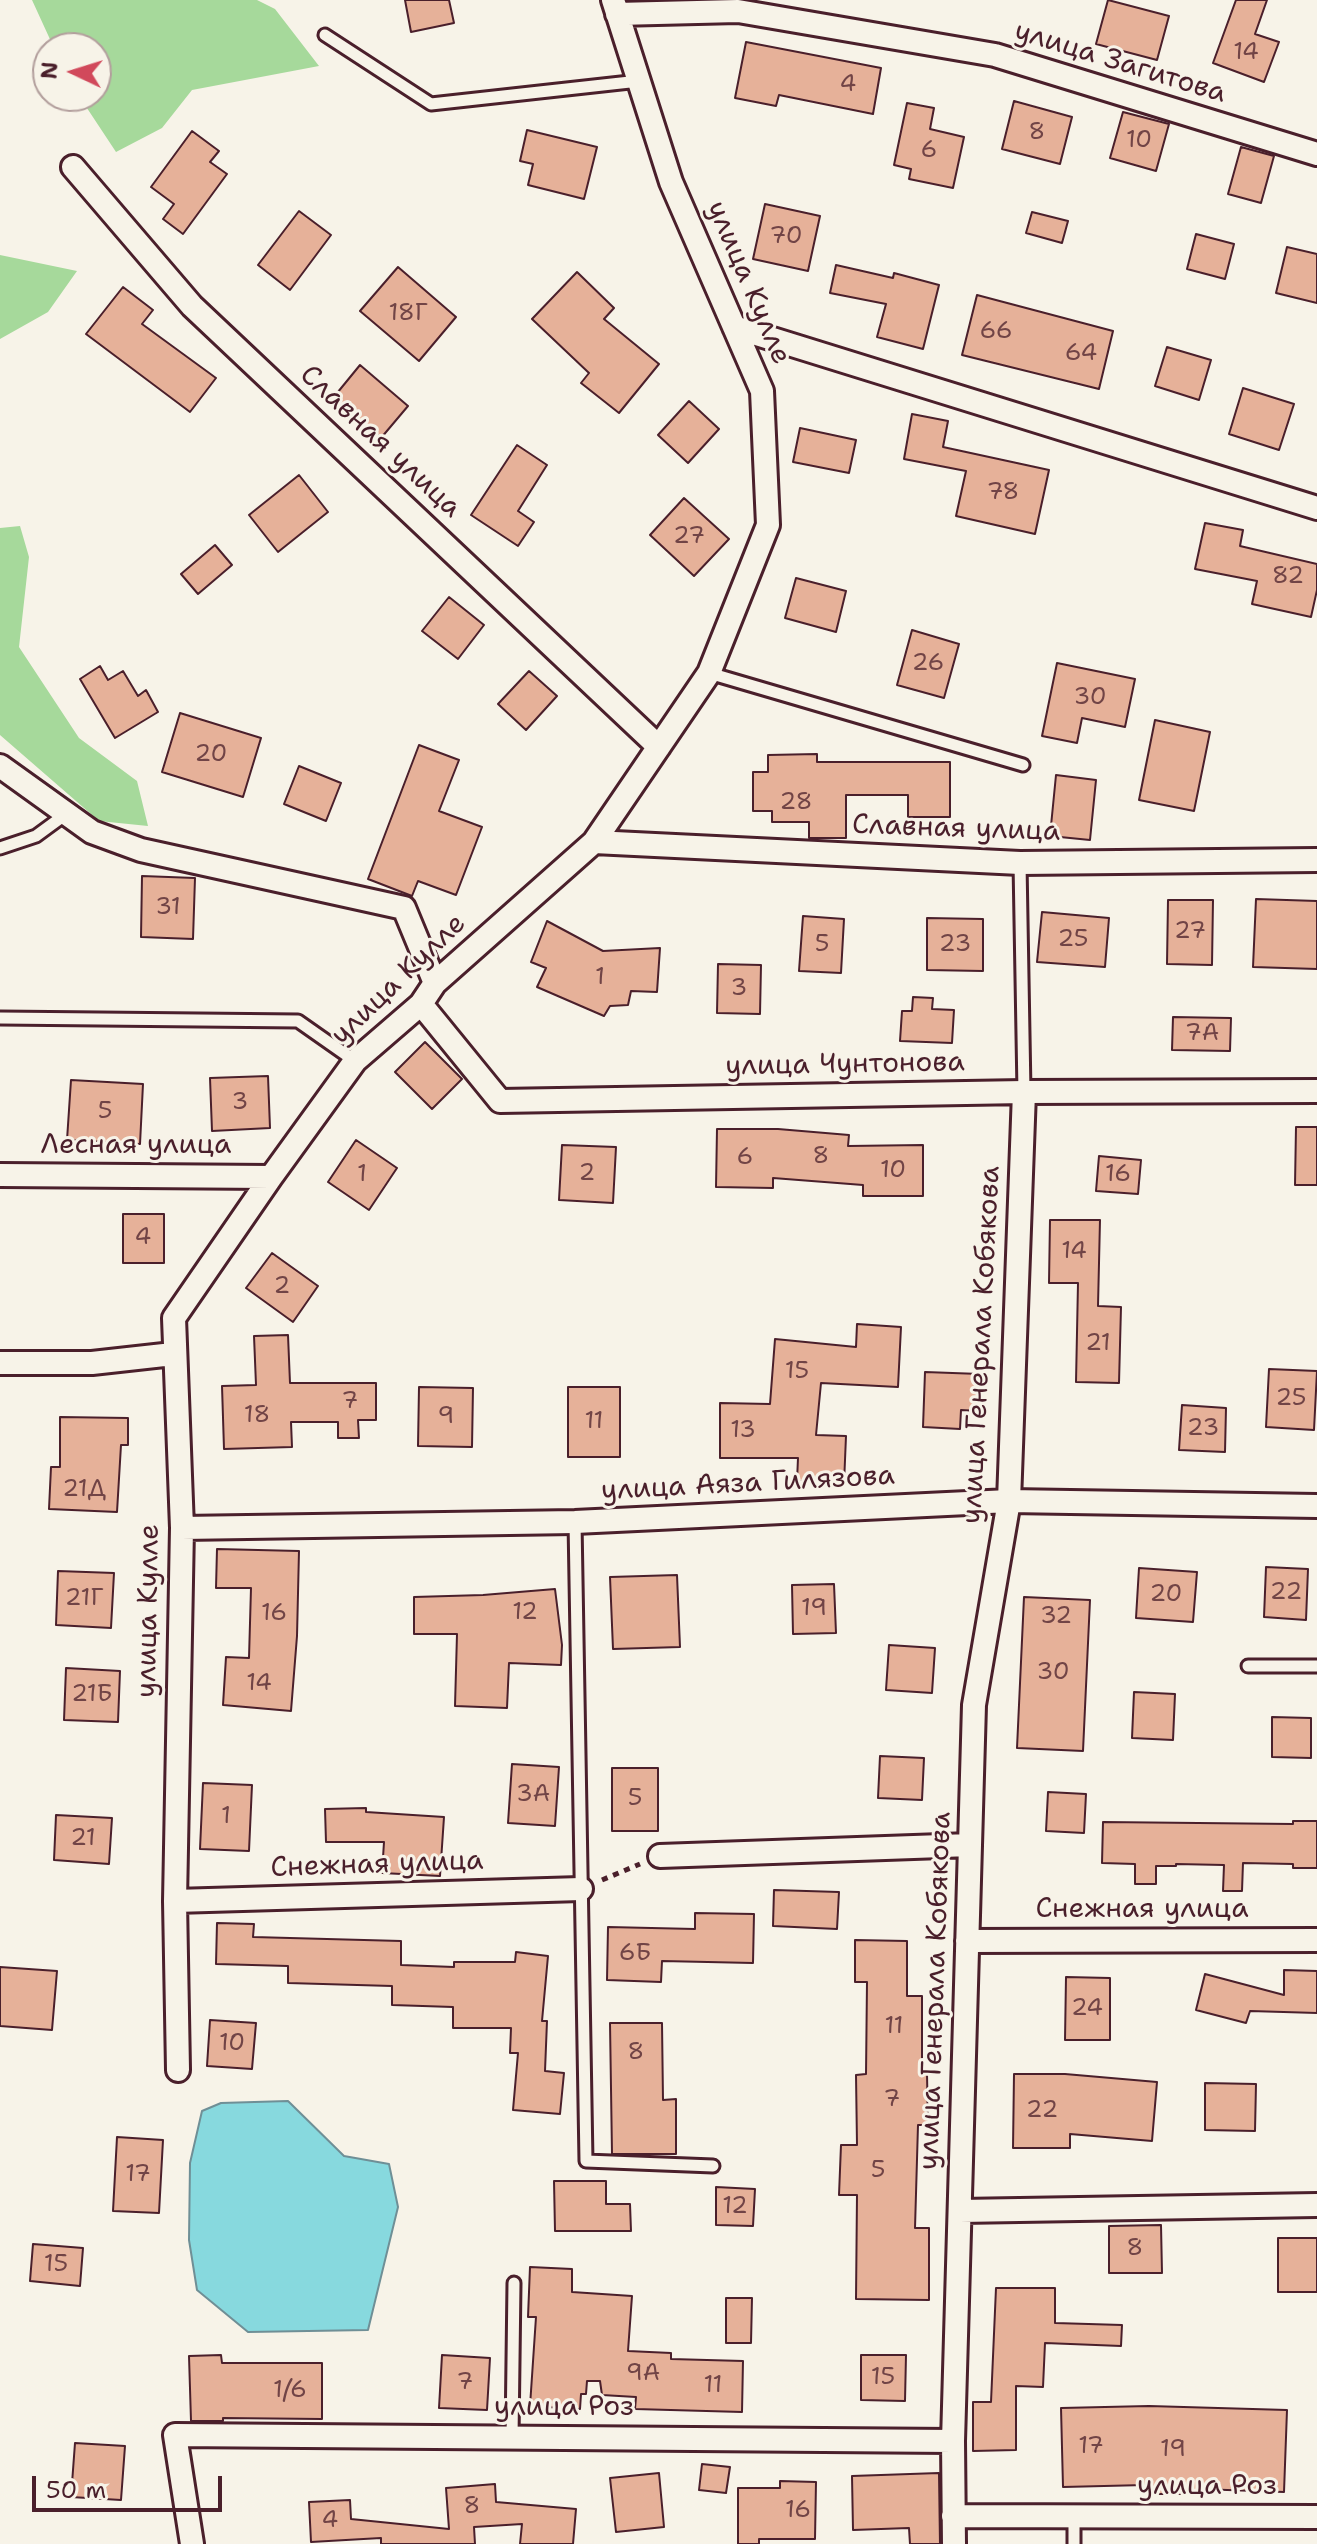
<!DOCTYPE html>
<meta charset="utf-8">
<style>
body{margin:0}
#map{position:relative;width:1317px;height:2544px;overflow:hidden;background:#f7f3e8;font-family:"Shantell Sans",sans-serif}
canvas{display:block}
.north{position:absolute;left:32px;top:32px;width:80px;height:80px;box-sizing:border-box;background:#f7f3e8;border:2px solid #b29e9c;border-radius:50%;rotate:274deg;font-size:22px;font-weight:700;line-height:32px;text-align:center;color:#4a1f2b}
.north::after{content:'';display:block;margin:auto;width:28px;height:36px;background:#d1495b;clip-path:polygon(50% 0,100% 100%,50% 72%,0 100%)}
.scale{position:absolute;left:32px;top:2476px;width:190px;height:36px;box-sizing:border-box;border:4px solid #4a1f2b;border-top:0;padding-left:10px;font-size:24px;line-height:28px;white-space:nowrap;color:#4a1f2b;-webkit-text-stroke:6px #f7f3e8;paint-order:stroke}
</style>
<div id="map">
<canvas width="1317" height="2544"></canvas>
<div class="north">N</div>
<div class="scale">50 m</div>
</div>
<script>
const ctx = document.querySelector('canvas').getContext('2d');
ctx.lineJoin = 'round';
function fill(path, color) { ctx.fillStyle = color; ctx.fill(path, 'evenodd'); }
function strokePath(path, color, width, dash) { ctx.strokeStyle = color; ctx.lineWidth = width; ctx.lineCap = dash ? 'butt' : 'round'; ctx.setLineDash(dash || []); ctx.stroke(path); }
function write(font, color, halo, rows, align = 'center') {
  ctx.font = font + ' "Shantell Sans",sans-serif'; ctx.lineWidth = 6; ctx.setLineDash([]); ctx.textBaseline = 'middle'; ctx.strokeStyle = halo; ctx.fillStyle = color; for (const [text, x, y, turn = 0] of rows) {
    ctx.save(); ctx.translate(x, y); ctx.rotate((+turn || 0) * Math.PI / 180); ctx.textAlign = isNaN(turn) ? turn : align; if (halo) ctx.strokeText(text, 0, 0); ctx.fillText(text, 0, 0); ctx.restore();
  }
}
const green = new Path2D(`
 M32,0h225l18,9 44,57 -127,24 -30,38 -46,24 -37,-56h17v-48h-42z
 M0,255l77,16 -29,41 -48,27z
 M20,526l9,31 -10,90 60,91 58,43 11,45 -49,-5 -99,-86v-207z`);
const water = new Path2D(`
 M288,2101l56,55 45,8 9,43 -30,123 -120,2 -51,-42 -8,-50 1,-77 12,-52 19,-8z`);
const building = new Path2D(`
 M405,0h44l5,23 -43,9z
 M1108,0l61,16 -12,44 -61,-16z
 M1236,0h31l-12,34 24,8 -15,40 -51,-19z
 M746,42l135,26 -8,46 -94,-19 -3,11 -41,-8z
 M1014,101l58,16 -12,47 -58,-15z
 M907,103l27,5 -4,21 34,8 -11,51 -44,-9 2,-10 -17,-4z
 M1123,112l46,12 -13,47 -46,-13z
 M527,130l70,17 -13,52 -56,-14 5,-21 -13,-3z
 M192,131l27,20 -9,11 17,12 -44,60 -20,-15 11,-15 -23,-17z
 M1241,147l33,9 -13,47 -33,-9z
 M765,204l55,12 -12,55 -55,-12z
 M299,211l32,24 -41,55 -32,-25z
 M1032,212l36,9 -6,22 -36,-10z
 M1196,234l38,10 -9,35 -38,-10z
 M1287,247l30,7v49l-41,-10z
 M836,265l57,13 1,-5 45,12 -16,64 -46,-12 9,-33 -56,-11z
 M398,267l58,50 -37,44 -59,-50z
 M577,272l37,36 -10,11 55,45 -40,49 -38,-30 8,-10 -57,-54z
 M123,287l30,23 -11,14 74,54 -26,34 -104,-78z
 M977,295l136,36 -14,58 -137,-34z
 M1167,347l44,13 -12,40 -44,-14z
 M360,365l48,41 -27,32 -48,-40z
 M1243,388l51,16 -15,46 -50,-16z
 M689,401l30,28 -31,34 -30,-28z
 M912,414l36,7 -5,26 106,23 -14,64 -79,-18 10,-45 -62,-12z
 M800,428l56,12 -7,33 -56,-11z
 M517,445l30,20 -29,46 16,11 -16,24 -47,-31z
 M299,475l29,37 -50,40 -29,-37z
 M684,498l45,41 -35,37 -44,-41z
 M1205,523l38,7 -3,16 77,18v26l-6,27 -59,-13 5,-23 -62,-12z
 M215,545l17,20 -34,29 -17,-20z
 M796,578l50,13 -10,41 -51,-14z
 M449,597l35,28 -26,34 -36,-28z
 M912,630l47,14 -15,54 -47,-13z
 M1057,663l78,16 -10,48 -43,-9 -5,25 -35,-7z
 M100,666l8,14 15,-9 15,25 8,-6 12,22 -43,26 -35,-59z
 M529,671l28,25 -31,34 -28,-26z
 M180,713l81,25 -18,59 -81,-25z
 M1155,720l55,12 -16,79 -55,-11z
 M419,745l40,15 -20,51 43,16 -26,68 -38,-14 -6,15 -44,-17z
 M817,754v8h133v55h-42v-22h-62v43h-37v-16h-37v-11h-19v-39h15v-17z
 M299,766l42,17 -15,38 -42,-17z
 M1056,775l40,5 -6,60 -40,-4z
 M142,876l53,2 -2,61 -52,-2z
 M1256,899l61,2v68l-64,-2z
 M1168,900h45l-1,65 -45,-1z
 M1042,912l67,6 -4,49 -68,-5z
 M803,916l41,3 -3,54 -42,-2z
 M927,918l56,1v52l-56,-1z
 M547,921l56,30 57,-3 -3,44 -26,-1 -3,14 -18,1 -6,10 -67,-29 9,-19 -15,-6z
 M718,964l43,1 -1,49 -43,-1z
 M913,997l20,1 -1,11 22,1 -2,33 -52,-2 2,-30h10z
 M1173,1017l58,1 -1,33 -58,-1z
 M425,1042l37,37 -30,30 -37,-37z
 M268,1076l2,52 -58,3 -2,-53z
 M71,1080l72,4 -3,60 -73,-4z
 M1296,1127h21v58h-22z
 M717,1129h61l71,6 -1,11 75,-1v51h-60v-11l-90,-7v10l-57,-1z
 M356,1140l41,28 -28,42 -41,-28z
 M562,1145l54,2 -3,56 -54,-3z
 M1099,1156l42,4 -3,34 -42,-3z
 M123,1214h41v49h-41z
 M1050,1220h50l-2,86 23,1 -2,76 -43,-1 2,-99h-29z
 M272,1253l46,33 -25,36 -47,-34z
 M857,1324l44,3 -3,60 -77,-4 -5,52 30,1 -2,48 -47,-3 1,-23h-78v-55l50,1 5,-65 81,8z
 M288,1335l2,48h86v37h-18l1,18h-21v-16h-47l1,25 -68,2 -2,-63 34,-1 -2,-49z
 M1269,1369l48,2 -3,59 -48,-3z
 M925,1372l55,2 -1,37 -18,-1 -1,19 -37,-2z
 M419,1387l54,1 -1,59 -54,-1z
 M568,1387h52v70h-52z
 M1182,1405l44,3 -1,44 -46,-2z
 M60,1417l68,1v27h-7l-4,67 -68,-3 2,-42h9z
 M217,1549l82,2 -2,85 -6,75 -68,-6 3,-48 23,1 2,-70h-35z
 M1266,1567l42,2 -2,51 -42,-3z
 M1139,1568l58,4 -4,50 -57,-4z
 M58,1571l56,2 -3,55 -55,-3z
 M677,1575l3,72 -67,2 -3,-72z
 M834,1584l2,49 -43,1 -1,-49z
 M555,1589l7,56 -1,20 -52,-2 -2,45 -52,-2 2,-72h-43v-37l69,-2z
 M1024,1597l66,3 -7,151 -66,-3z
 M889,1645l46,3 -3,45 -46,-3z
 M66,1668l54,3 -2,51 -54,-2z
 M1134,1692l41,2 -2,46 -41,-2z
 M1272,1717l39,1v40l-39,-1z
 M880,1756l44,2 -2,42 -44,-2z
 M512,1764l47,3 -4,59 -47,-3z
 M612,1768h46v63h-46z
 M203,1783l49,2 -3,66 -49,-2z
 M1048,1792l38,2 -2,39 -38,-2z
 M366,1808v4l78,5 -4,59 -58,-3 2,-31h-58l-1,-33z
 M56,1815l56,3 -3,46 -55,-4z
 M1293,1821h24v47h-24v-4l-50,-1 -1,28h-19l1,-26 -48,-1v2h-20v18h-21v-20l-33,-1 1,-41 190,2z
 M774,1890l65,2 -2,37 -64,-3z
 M695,1913l59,1 -1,49 -91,-2 -1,21 -54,-2 1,-53 87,2z
 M217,1923l37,1 -1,13 148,4v24l53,2v-5h61l1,-10 32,4 -6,65h5l-2,50 19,2 -4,41 -47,-4 5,-57h-8l1,-25h-58v-21l-61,-2v-19l-104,-3v-17l-72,-2z
 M855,1940l52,1v55h15v78h5l1,51h-10l-3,103h14v72l-73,-1 1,-104h-18l2,-50h16l-1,-70 10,-1 1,-92h-12z
 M0,1967l57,4 -5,59 -52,-4z
 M1284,1970l33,1v42l-67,-2 -4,12 -50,-13 9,-36 79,21z
 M1066,1977l44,1v62h-45z
 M210,2020l46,3 -4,46 -45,-3z
 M610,2023h52l1,77 13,-1v55h-64z
 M1014,2074h51l92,8 -5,59 -82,-7v14h-57z
 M1205,2083l51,1 -1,47 -50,-1z
 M117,2137l46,3 -4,73 -46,-2z
 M554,2181h52v23h24l1,27h-76z
 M716,2187l39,2 -2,37 -37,-1z
 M1161,2225l1,48h-53v-47z
 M1278,2238h39v54h-39z
 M33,2244l50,4 -3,38 -50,-5z
 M530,2267l42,2v23l60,4 -4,55 43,2v6l72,2 -1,51 -107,-3 1,-12 -34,-2 -2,-14h-13l-1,13h-5l-1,15 -50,-3 6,-89h-8z
 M996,2288h59v35l67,2 -1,21 -76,-3 -2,44 -27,-1v64l-43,1v-49h18z
 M726,2298h26l-1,45h-25z
 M221,2355l1,8h100v56l-99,-1v3h-32l-2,-65z
 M442,2355l48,3 -3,52 -48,-2z
 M861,2355h45l-1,46 -44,-1z
 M1149,2406l138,4 -3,82 -85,-3v5h-54v-9l-82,2 -2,-79z
 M75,2443l50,3 -4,54 -50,-3z
 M702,2464l28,3 -4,26 -27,-3z
 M659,2473l5,54 -48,5 -6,-54z
 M939,2473l1,71h-30l-1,-16 -56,2 -1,-54z
 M780,2481l36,1 -1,57h-56v5h-21v-56h42z
 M495,2484l1,18 80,7 -3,35h-53l2,-20 -48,3 1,17h-94v-6l-70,4 -2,-40 41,-2 1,19 98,10 -3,-41z`);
const path = new Path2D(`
 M602,1880l38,-16`);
const service = new Path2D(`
 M325,35l106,69 208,-23
 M709,673l314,92
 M0,848l36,-12 30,-22
 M1020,863l4,229
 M0,1018l298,3 57,40
 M575,1522l11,639 127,5
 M1248,1666h69
 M512,2438l2,-155
 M1074,2516v28`);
const minor = new Path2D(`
 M617,14l121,-3 257,44 322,99
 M73,167l119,139 467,441
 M734,327l583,181
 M0,766l92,66 49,18 263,58 31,75
 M594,842l426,21 297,-3
 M421,1004l79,97 524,-9 293,-1
 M0,1175l271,2
 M0,1363h92l81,-9
 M182,1528l393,-6 434,-21 308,5
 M660,1856l310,-11
 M175,1901l406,-12
 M967,1941l350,-1
 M178,2070l-3,-169 7,-373 -8,-210 97,-141 84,-116 66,-57 14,-21 159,-141 115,-169 59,-148 -6,-134 -91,-209 -58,-182
 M960,2211l357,-6
 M953,2516l364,1
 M192,2544l-17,-109 778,6
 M954,2544l-1,-103 21,-736 35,-204 15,-409`);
const numberNames = [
 ["14",1246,53],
 ["4",848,85],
 ["8",1037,133],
 ["10",1139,141],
 ["6",929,151],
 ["70",786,237],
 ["18Г",408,314],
 ["66",996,332],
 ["64",1081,354],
 ["78",1003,493],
 ["27",689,537],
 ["82",1288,577],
 ["26",928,664],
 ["30",1090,698],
 ["20",211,755],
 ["28",796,803],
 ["31",168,908],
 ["27",1190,932],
 ["25",1073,940],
 ["5",822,945],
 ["23",955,945],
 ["1",600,978],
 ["3",739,989],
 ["7А",1202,1034],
 ["3",240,1103],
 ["5",105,1112],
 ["8",821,1157],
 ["6",745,1158],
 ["10",893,1171],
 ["2",587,1174],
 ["1",362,1175],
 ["16",1118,1175],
 ["4",143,1238],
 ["14",1074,1252],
 ["2",282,1287],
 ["21",1098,1344],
 ["15",797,1372],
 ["25",1291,1399],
 ["7",350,1402],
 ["18",257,1416],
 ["9",446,1417],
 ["11",594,1422],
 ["23",1203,1429],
 ["13",743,1431],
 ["21Д",84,1490],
 ["22",1286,1593],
 ["20",1166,1595],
 ["21Г",84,1599],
 ["19",814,1609],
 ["12",525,1613],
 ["16",274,1614],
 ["32",1056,1617],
 ["30",1053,1673],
 ["14",259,1684],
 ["21Б",92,1695],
 ["3А",533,1795],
 ["5",635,1799],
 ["1",226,1817],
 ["21",83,1839],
 ["6Б",635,1954],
 ["24",1087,2009],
 ["11",894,2027],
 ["10",232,2044],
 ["8",636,2053],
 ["7",892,2100],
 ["22",1042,2111],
 ["5",878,2171],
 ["17",138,2175],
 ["12",735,2207],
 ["8",1135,2249],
 ["15",56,2265],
 ["9А",643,2374],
 ["15",883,2378],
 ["7",465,2383],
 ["11",713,2386],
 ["1/6",290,2391],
 ["17",1091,2447],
 ["19",1173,2450],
 ["8",472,2507],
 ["16",798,2511],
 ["4",330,2521]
];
const streetNames = [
 ["улица Загитова",1120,63,17],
 ["улица Кулле",748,283,67],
 ["Славная улица",380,442,43],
 ["Славная улица",956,829,2],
 ["улица Кулле",399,980,-44],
 ["улица Чунтонова",845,1065,-1],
 ["Лесная улица",136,1146],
 ["улица Генерала Кобякова",982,1345,-87],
 ["улица Аяза Гилязова",748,1484,-3],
 ["улица Кулле",149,1611,-89],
 ["Снежная улица",377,1865,-2],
 ["Снежная улица",1142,1910],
 ["улица Генерала Кобякова",936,1991,-88],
 ["улица Роз",564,2408],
 ["улица Роз",1207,2487]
];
fill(green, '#a6d99b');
fill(water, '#87d9de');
strokePath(water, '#6f8f96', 2);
fill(building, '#e6b199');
strokePath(building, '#4a1f2b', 2);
strokePath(service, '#4a1f2b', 17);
strokePath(minor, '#4a1f2b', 28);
strokePath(path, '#4a1f2b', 5, [6, 6]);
strokePath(service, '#f7f3e8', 11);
strokePath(minor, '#f7f3e8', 22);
write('24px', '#714446', null, numberNames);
write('28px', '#4a1f2b', '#f7f3e8', streetNames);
</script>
